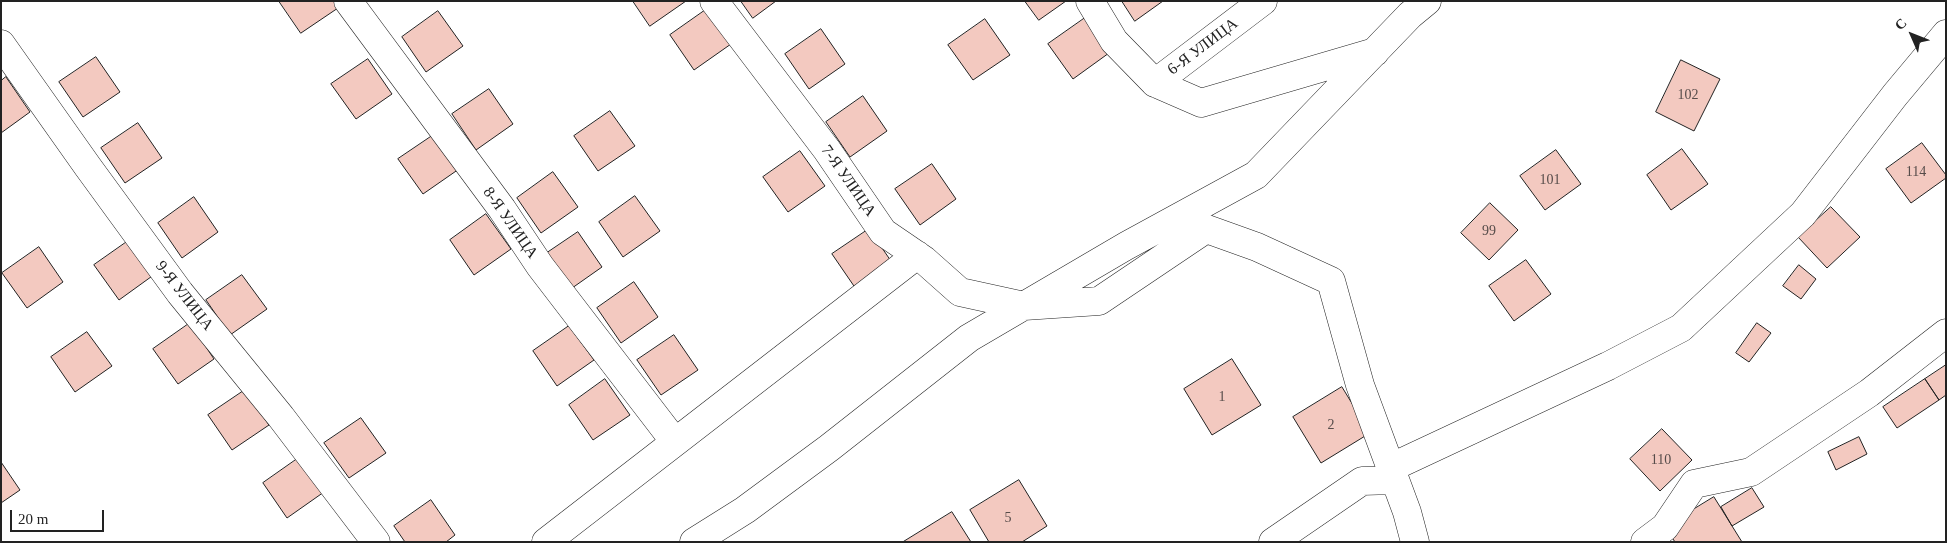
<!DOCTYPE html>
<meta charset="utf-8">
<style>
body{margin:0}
#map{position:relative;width:1947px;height:543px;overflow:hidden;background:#fff;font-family:"Times New Roman",serif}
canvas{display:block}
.frame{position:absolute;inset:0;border:2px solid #222;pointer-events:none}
.north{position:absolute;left:1887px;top:10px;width:50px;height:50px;-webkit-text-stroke:4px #fff;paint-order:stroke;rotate:314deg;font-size:14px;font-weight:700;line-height:20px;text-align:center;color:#222}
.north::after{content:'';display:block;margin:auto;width:18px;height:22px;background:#222;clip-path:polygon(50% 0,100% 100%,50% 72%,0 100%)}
.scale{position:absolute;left:10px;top:510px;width:94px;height:22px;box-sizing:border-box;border:2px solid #222;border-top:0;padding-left:6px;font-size:15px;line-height:18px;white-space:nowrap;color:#222;-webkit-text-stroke:4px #fff;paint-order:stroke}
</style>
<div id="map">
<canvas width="1947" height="543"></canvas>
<div class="frame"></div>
<div class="north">С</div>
<div class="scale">20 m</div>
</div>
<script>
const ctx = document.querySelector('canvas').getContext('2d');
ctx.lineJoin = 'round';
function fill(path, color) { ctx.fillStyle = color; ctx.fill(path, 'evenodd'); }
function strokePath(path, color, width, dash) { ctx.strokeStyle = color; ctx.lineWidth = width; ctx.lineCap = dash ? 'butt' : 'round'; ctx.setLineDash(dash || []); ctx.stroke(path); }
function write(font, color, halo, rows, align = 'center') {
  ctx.font = font + ' "Times New Roman",serif'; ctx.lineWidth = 4; ctx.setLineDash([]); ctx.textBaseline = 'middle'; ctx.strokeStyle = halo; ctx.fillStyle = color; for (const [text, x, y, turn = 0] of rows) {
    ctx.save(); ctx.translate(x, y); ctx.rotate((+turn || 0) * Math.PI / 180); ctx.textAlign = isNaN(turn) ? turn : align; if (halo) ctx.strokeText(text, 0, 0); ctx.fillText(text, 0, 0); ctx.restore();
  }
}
const building = new Path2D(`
 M279,1h55l4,7 -37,25z
 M633,1h53l-36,25z
 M741,1h35l-23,17z
 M1025,1h41l-27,19z
 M1122,1h41l-28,20z
 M707,9l24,35 -37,26 -24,-35z
 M438,11l25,35 -37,26 -24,-35z
 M1085,18l24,35 -36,26 -25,-35z
 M985,19l25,36 -37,25 -25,-35z
 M821,29l24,35 -36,25 -24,-35z
 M96,57l24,35 -37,25 -24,-35z
 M368,59l24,35 -36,25 -25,-35z
 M1681,60l39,19 -26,52 -38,-19z
 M6,77l24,35 -29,21v-52z
 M489,89l24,35 -37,26 -24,-36z
 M863,96l24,35 -37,26 -24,-35z
 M610,111l25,35 -37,25 -24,-35z
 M138,123l24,35 -37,25 -24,-35z
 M435,134l24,35 -36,25 -25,-35z
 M1922,143l24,32v3l-35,25 -25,-34z
 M1682,149l26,35 -37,26 -24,-35z
 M1556,150l25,34 -36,26 -25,-34z
 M800,151l25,35 -37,26 -25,-35z
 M932,164l24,35 -36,26 -25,-36z
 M553,172l25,35 -37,26 -24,-35z
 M635,196l25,35 -37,26 -24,-35z
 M194,197l24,35 -36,26 -24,-35z
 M1490,203l28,27 -29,30 -28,-27z
 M1831,207l29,30 -33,31 -29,-31z
 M486,214l25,35 -37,26 -24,-35z
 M869,229l24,35 -37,25 -24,-35z
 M578,232l24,35 -37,26 -24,-36z
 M131,239l24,35 -36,26 -25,-35z
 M39,247l24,35 -36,26 -25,-35z
 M1526,260l25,34 -37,27 -25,-35z
 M1799,265l17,14 -15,20 -18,-13z
 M242,275l25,34 -37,26 -24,-35z
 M634,282l24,35 -37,26 -24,-35z
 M190,323l24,36 -36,25 -25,-35z
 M1757,323l14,10 -22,29 -13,-9z
 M569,326l25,34 -37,26 -24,-35z
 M87,332l25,34 -37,26 -24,-35z
 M674,335l24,35 -37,25 -24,-35z
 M1232,359l29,46 -49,30 -28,-46z
 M1946,365v30l-7,5 -14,-21z
 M605,379l25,36 -37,25 -24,-35z
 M1925,379l14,21 -42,28 -14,-21z
 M1342,387l28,46 -49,30 -28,-46z
 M245,390l24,35 -37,25 -24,-35z
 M361,418l25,35 -37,25 -25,-35z
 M1662,429l30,31 -32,31 -30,-32z
 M1859,437l8,17 -31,16 -8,-18z
 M300,457l24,35 -37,26 -24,-35z
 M1,462l19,28 -19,13z
 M1019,480l28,46 -25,16h-33l-19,-32z
 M1752,488l12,19 -32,19 -11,-19z
 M1714,497l28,45h-67l-10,-15z
 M431,500l24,35 -9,7h-41l-11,-16z
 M952,512l19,30h-68z`);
const street = new Path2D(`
 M348,1l154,208 38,57 135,176
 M714,1l113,149 56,82 41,28 36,32 64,14 75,-5 107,-72
 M1090,1l24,40 41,42 108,-82
 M1,44l87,123 92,126 101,124 95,125
 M1155,83l46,20 174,-51
 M1190,223l67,24 74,34 29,104 47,127 8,30
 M1390,468l218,-102 73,-38 122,-114 92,-119 51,-61
 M546,542l371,-287
 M694,542l51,-32 84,-62 140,-110 157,-92 130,-71 154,-160 17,-14
 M1273,542l89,-61 32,-1
 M1645,542l20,-15 29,-43 57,-12 118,-79 77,-60`);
const numberNames = [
 ["102",1688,95],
 ["114",1916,172],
 ["101",1550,180],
 ["99",1489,231],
 ["1",1222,397],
 ["2",1331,425],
 ["110",1661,460],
 ["5",1008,518]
];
const streetNames = [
 ["6-Я УЛИЦА",1203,47,-37],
 ["7-Я УЛИЦА",848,181,55],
 ["8-Я УЛИЦА",510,223,55],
 ["9-Я УЛИЦА",184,296,52]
];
fill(building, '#f3c9c0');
strokePath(building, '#222', 1);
strokePath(street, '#222', 29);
strokePath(street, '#fff', 28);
write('14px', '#564c4a', null, numberNames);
write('16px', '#222', '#fff', streetNames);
</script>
